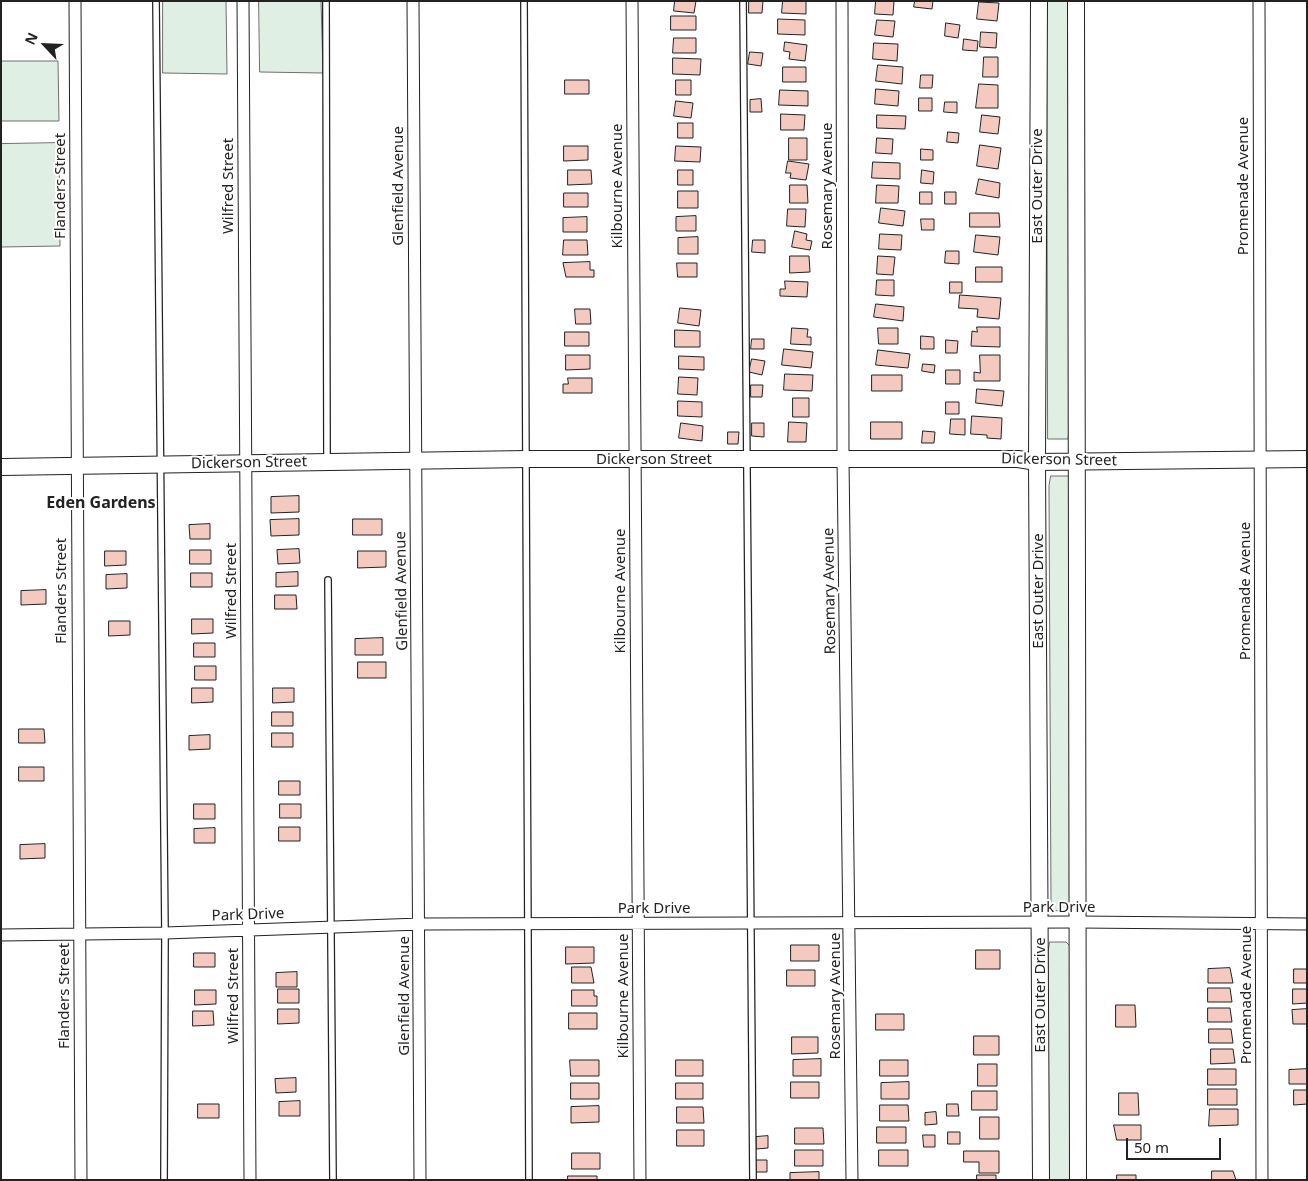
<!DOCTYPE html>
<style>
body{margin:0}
#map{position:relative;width:1308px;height:1181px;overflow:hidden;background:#fff;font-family:"Noto Sans",sans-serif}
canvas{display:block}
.frame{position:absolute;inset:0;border:2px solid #222;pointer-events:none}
.north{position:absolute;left:20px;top:20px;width:50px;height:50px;-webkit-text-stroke:4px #fff;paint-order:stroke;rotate:295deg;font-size:14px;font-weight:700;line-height:20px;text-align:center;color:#222}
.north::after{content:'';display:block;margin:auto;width:18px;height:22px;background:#222;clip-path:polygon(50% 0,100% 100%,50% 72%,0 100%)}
.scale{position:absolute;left:1126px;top:1138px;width:95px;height:22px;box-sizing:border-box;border:2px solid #222;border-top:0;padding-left:6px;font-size:15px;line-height:18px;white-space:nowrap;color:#222;-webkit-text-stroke:4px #fff;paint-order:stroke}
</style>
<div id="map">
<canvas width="1308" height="1181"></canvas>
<div class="frame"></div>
<div class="north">N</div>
<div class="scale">50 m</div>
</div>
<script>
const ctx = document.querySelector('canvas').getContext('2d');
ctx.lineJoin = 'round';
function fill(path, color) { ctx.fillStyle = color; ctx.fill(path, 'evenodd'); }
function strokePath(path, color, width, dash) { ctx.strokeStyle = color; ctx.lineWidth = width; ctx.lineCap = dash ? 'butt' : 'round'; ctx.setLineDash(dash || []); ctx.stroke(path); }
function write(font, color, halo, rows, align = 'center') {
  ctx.font = font + ' "Noto Sans",sans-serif'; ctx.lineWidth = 4; ctx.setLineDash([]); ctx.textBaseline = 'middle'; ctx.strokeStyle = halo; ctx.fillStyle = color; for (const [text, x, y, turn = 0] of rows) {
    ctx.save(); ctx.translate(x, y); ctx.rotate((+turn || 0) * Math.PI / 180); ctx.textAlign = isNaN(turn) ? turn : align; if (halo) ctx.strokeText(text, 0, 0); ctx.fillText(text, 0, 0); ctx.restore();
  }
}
const green = new Path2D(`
 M163,1h63l1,73 -64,-1z
 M259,1h62l2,72 -63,-1z
 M1047,1h21l1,428 -1,10h-20z
 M1,61h57l1,60h-58z
 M59,143l1,103 -59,1v-103z
 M1051,476h19v433l-16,2 -3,-6 -2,-419z
 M1050,942h16l4,4v234h-21l-1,-228z`);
const building = new Path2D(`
 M675,1h21l-2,12 -20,-2z
 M749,1h14l-1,12h-13z
 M783,1h23v13l-24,-1z
 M876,1h18l-1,14 -18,-1z
 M915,1h18l-1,8 -18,-2z
 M979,2l20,1 -2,18 -20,-2z
 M671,16h25v14h-25z
 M778,19l27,1v15l-27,-1z
 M877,20l18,1 -2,16 -18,-2z
 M946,23l14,2 -2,13 -13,-2z
 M981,32l16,1 -1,15 -16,-1z
 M674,38h22v15h-23z
 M964,39l14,2 -1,10 -14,-1z
 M785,42l22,3 -2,16 -16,-2 1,-7 -6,-1z
 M874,43l24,1 -1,17 -24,-2z
 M750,52l13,1 -2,13 -13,-2z
 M984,57h14v20h-15z
 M673,58l28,1 -1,16 -27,-1z
 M878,65l25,2 -1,17 -26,-3z
 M783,67h23v15h-23z
 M921,75h12l-1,13h-12z
 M565,80h24v14h-24z
 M676,80h15v15h-15z
 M979,84l19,1v23h-22z
 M876,89l23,2 -1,15 -23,-2z
 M780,90l28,1v15l-29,-1z
 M919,98h13v13h-13z
 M761,99l1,13h-12v-12z
 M676,101l17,2 -2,15 -17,-2z
 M945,102h12v11l-13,-1z
 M781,114l24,1 -1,15h-23z
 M877,115l29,1 -1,13 -28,-1z
 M982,115l18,2 -2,17 -18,-2z
 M678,123h15v15h-15z
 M948,132l11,1 -1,10 -11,-1z
 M789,138h18v22h-18z
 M877,138l16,1 -1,15 -16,-1z
 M980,145l21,3 -3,21 -21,-3z
 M564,146h24v14l-24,1z
 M676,146l25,1 -1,15 -25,-1z
 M921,149l12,1v10h-12z
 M788,161l21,3 -3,16 -16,-2 1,-5h-5z
 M873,162l27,1v16l-28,-1z
 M568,170h23l1,14 -24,1z
 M678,170h15v15h-15z
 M922,170l12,2 -1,12 -12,-1z
 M979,179l21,4 -1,15 -23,-4z
 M790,185h17l1,18h-18z
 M877,185l22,1 -1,17h-22z
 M678,191h20v17h-20z
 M920,192h12v12h-12z
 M945,192h11v12h-11z
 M564,193h24v14h-24z
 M881,208l24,3 -2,15 -24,-3z
 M788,209h18l-1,18 -18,-1z
 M970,213h29l1,14h-30z
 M696,216v15h-20v-14z
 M587,217v15h-24v-14z
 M921,219h13v11h-12z
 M795,231l12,3 -1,6 6,1 -2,9 -18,-3z
 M880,234l22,1 -1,15 -22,-1z
 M976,235l24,2 -2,18 -24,-3z
 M698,237v17h-20v-16z
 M564,240h23l1,15h-25z
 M753,240h12v13l-13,-1z
 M946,251h13v13l-14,-1z
 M790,256h19l1,16 -20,1z
 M878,256l17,1 -2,18 -16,-1z
 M590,262v8h4v7h-28l-3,-14z
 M677,263h20v14h-19z
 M976,267h26v15h-26z
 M877,280h17v16l-18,-1z
 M785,281l23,1 -1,15 -27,-1v-7h5z
 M950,282h12v11h-12z
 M960,295l41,3 -2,21 -22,-2 1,-8 -19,-1z
 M876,304l28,3 -1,14 -29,-4z
 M680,308l21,2 -2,16 -21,-3z
 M575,309h15l1,15h-15z
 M977,327h23v20l-29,-1 1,-15 5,1z
 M792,328l16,1 -1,8h4v8l-20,-1z
 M878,328h20v16h-19z
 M675,330l25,1v16h-25z
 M565,332h24v14h-24z
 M921,336l13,1v12h-13z
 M752,339h12v10h-13z
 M946,340l12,1 -1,12h-11z
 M784,349l29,3 -2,16 -29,-3z
 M878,350l32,4 -2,14 -32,-3z
 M566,355h24v14l-24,1z
 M980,355h20v26h-26v-9l6,1z
 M679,356l25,1v13l-25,-1z
 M752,359l13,2 -3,14 -13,-3z
 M923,364l12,1 -1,8 -12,-2z
 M946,370h14v14h-14z
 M785,374l28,1 -1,16 -28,-1z
 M872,375h30v16h-30z
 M679,377l19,1 -1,17 -19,-1z
 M568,378h24v15h-29v-9h5z
 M751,385h12l-1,12h-11z
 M977,389l27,2 -2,15 -26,-3z
 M793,398h16v19h-16z
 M678,401l24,1v15l-24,-1z
 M946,402h13v12h-13z
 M972,416l30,2 -1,21 -14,-1v-3l-16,-1z
 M951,419h14v16l-15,-1z
 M789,422l18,1 -1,19h-18z
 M871,422h31v17h-31z
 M681,423l22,3 -1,15 -23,-3z
 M752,423h12v14l-12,-1z
 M923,431l12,1 -1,11h-12z
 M728,432h11l-1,12h-10z
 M299,496v16l-28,1v-16z
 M299,519v16l-28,1 -1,-16z
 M353,519h29v16h-29z
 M210,524v15h-20l-1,-14z
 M299,549l1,14 -22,1 -1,-14z
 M190,550h21v14h-21z
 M105,551h21v14l-21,1z
 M358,551h28v16l-28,1z
 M298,572v14l-22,1v-14z
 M191,573h21v14h-21z
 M127,574v14l-21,1v-14z
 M46,590v14l-25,1v-14z
 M275,595h21l1,14h-22z
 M192,619h21v14l-21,1z
 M109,621h21v14l-21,1z
 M383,638v17h-28v-16z
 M194,643h21v14h-21z
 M358,662h28v16h-28z
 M195,666h21v14h-21z
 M192,688h21v14l-21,1z
 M273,688h21v14l-21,1z
 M272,712h21v14h-21z
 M19,729h25l1,14h-26z
 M272,733h21v14h-21z
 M210,735v14l-21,1v-14z
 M19,767h25v14h-25z
 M279,781h21v14h-21z
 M194,804h21v15h-21z
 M280,804h21v14h-21z
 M279,827h21v14h-21z
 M215,828v15h-21v-14z
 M45,844v14l-25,1v-14z
 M791,945h28v16h-28z
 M566,947h28v16l-28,1z
 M976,950h24v19h-24z
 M194,953h21v14h-21z
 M572,967h19l3,16h-22z
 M1230,968l3,15h-25v-14z
 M1294,969h13v14h-13z
 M787,970h28v16h-28z
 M297,972v15h-21v-14z
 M1208,988h22l2,14h-24z
 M278,989h21v14h-21z
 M1293,989h14v14l-14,1z
 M195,990h21v14l-21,1z
 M572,990h22v6h3v10h-25z
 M1116,1005h19l1,22h-20z
 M1208,1008h22l2,14h-24z
 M278,1009h21v14l-21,1z
 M1307,1009v15h-14l-1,-14z
 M193,1011h20l1,14 -21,1z
 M569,1013h28v16h-28z
 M876,1014h28v16h-28z
 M1209,1029h22l2,14h-24z
 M974,1036h25v19h-25z
 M792,1037h26v16l-26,1z
 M1211,1049h22l2,14 -24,1z
 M821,1059v17h-28v-16z
 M570,1060h29v16h-28z
 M676,1060h27v16h-27z
 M880,1060h28v16h-28z
 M978,1064h19v22h-19z
 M1208,1069h28v16h-28z
 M1307,1069v15h-18v-14z
 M296,1078v14l-20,1 -1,-14z
 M791,1082h28v16h-28z
 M909,1082v17h-28v-16z
 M571,1083h28v16h-28z
 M676,1083h27v16h-27z
 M1208,1089h29v16h-29z
 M1294,1090h13v14l-13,1z
 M972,1091h25v19h-25z
 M1119,1093h19l1,22h-20z
 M300,1101v15h-21v-14z
 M198,1104h21v14h-21z
 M947,1104h11l1,12h-12z
 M880,1105h28l1,16h-29z
 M599,1106v16l-28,1v-16z
 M677,1107h26l1,16h-27z
 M1210,1109h28v16l-29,1z
 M936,1112l1,12 -12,1v-12z
 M980,1117h19v22h-19z
 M1114,1125h27v15h-24z
 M877,1127h29v16h-29z
 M795,1128h28l1,16h-29z
 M677,1130h27v16h-27z
 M948,1132h12v12h-12z
 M923,1135h12v12h-11z
 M768,1136v12l-12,1v-12z
 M795,1150h28v16h-28z
 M879,1150h29v16h-29z
 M964,1151h35v22h-20v-11h-15z
 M572,1153h28v16h-28z
 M756,1160h11v12h-11z
 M1212,1171h21l3,9h-24z
 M819,1172v8h-29v-7z
 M977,1175h19v5h-19z
 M1117,1175h19v5h-19z
 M568,1176h29v4h-29z`);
const lane = new Path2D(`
 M156,1l9,932 -1,247
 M326,1l1,461
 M524,1l5,1179
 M743,1l10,1179
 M328,580l5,600`);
const street = new Path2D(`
 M75,1l6,1179
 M243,1l7,1179
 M413,1l7,1179
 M632,1l8,1179
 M842,1l1,458 9,721
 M1259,1l3,1179
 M1,935l164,-2 255,-9 658,-2 229,2`);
const secondary = new Path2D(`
 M1039,1l-2,461 4,718
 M1076,1l2,1179
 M1,467l526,-8h491l19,3 270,-3`);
const streetNames = [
 ["Flanders Street",61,186,-90],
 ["Wilfred Street",229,186,-90],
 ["Glenfield Avenue",399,186,-90],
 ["Kilbourne Avenue",618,186,-90],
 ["Rosemary Avenue",828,186,-90],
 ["East Outer Drive",1038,186,-90],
 ["Promenade Avenue",1244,186,-90],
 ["Dickerson Street",654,460],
 ["Dickerson Street",1059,460,1],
 ["Dickerson Street",249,463,-1],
 ["Flanders Street",62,591,-90],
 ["Wilfred Street",232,591,-90],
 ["Glenfield Avenue",402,591,-91],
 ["Kilbourne Avenue",621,591,-90],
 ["Rosemary Avenue",830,591,-91],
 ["East Outer Drive",1039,591,-90],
 ["Promenade Avenue",1246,591,-90],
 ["Park Drive",1059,908],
 ["Park Drive",654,909],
 ["Park Drive",248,915,-2],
 ["East Outer Drive",1041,995,-90],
 ["Promenade Avenue",1247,995,-90],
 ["Flanders Street",65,996,-90],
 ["Wilfred Street",234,996,-90],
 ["Glenfield Avenue",405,996,-90],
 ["Kilbourne Avenue",624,996,-90],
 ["Rosemary Avenue",836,996,-90]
];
const neighbourhoodNames = [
 ["Eden Gardens",101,503]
];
fill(green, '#e0efe3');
strokePath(green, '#6f6f6f', 1);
fill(building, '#f3c9c0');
strokePath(building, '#222', 1);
strokePath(lane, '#222', 8);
strokePath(street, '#222', 13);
strokePath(secondary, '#222', 18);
strokePath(lane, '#fff', 5.5);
strokePath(street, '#fff', 11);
strokePath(secondary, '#fff', 16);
write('15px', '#222', '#fff', streetNames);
write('bold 16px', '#222', '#fff', neighbourhoodNames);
</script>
